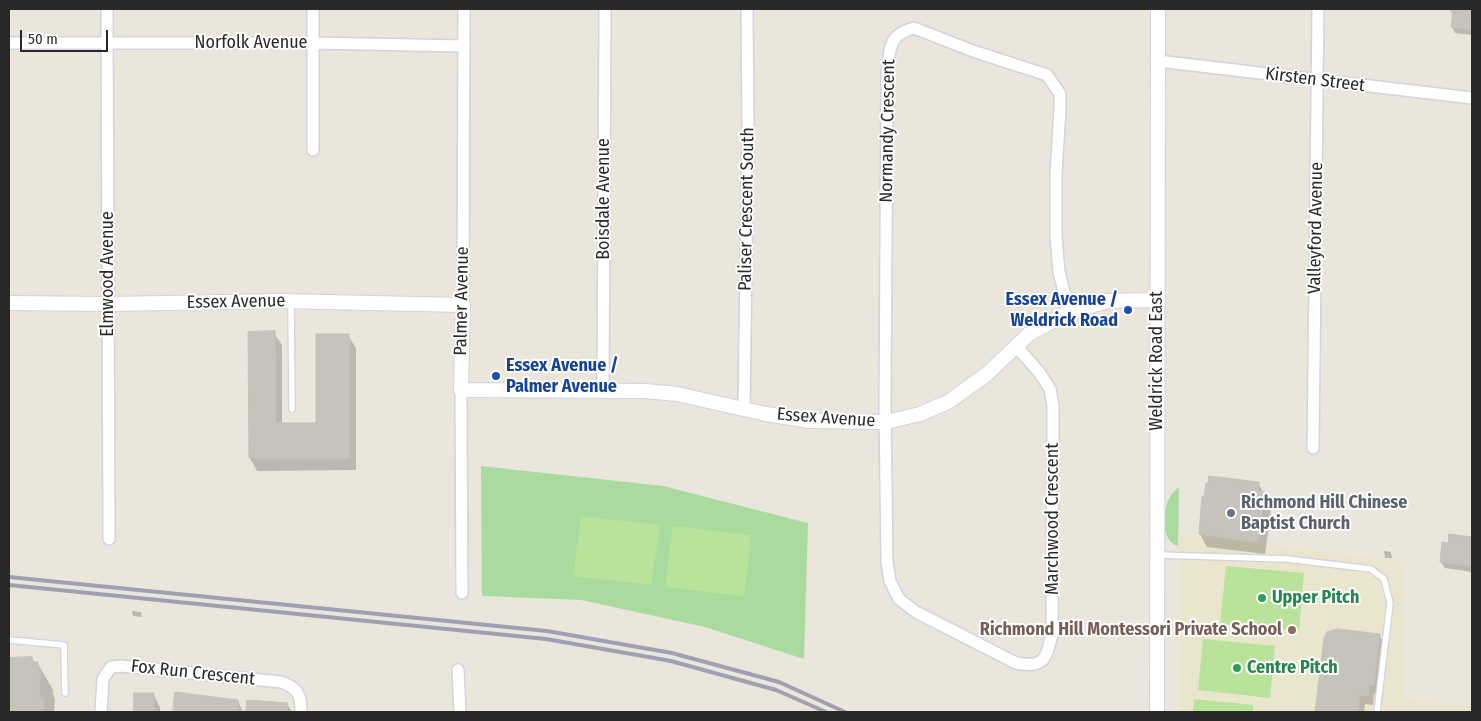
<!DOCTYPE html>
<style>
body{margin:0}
#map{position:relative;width:1481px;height:721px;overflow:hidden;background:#eae6dc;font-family:"Fira Sans Condensed",sans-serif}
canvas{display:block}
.frame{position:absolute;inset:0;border:10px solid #292929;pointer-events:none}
.scale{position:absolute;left:20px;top:30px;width:88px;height:22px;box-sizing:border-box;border:2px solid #292929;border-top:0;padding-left:6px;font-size:15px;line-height:18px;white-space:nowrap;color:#292929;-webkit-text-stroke:4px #fff;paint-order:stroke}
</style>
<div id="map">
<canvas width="1481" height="721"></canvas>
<div class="frame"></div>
<div class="scale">50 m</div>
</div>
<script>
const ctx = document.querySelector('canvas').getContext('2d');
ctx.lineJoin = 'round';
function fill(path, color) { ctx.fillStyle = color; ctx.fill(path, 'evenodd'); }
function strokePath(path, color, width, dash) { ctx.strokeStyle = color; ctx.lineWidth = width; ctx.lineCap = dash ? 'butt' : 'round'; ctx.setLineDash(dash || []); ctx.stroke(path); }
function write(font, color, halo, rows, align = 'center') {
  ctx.font = font + ' "Fira Sans Condensed",sans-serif'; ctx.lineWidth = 4; ctx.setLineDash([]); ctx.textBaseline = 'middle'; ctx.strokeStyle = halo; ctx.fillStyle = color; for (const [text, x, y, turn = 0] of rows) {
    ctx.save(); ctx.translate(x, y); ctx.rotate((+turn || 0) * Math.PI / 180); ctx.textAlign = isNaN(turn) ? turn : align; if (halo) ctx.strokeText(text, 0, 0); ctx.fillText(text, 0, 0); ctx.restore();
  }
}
const education = new Path2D(`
 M1181,535l222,27v136l69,9v5h-292z`);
const green = new Path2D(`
 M481,466l182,20 145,37 -4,136 -99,-32 -124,-27 -99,-4z
 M1179,487l-1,59c-17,-5 -16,-33 -9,-47 2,-5 6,-8 10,-12z`);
const pitch = new Path2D(`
 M581,516l79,9 -9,60 -78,-9z
 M673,526l78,9 -7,61 -79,-9z
 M1226,566l78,7 -5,58 -79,-7z
 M1203,639l72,7 -5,52 -72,-8z
 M1194,699l59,6v7h-60z`);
const shadow = new Path2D(`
 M1449,9h23v26l-17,-2 -3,-6 1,-12z
 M274,333l8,12v79h36l30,-89 8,13v122l-99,1 -7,-13z
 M1258,483l14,24 -2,6 2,3 -2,3 -5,35 -58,-7 -7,-13z
 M1450,536l22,2v34l-27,-4 -4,-6 2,-18h6z
 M1384,551l7,1 1,6h-7z
 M132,611l9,1 1,5 -9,-1z
 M1379,635l6,10 -6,50 -5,-1 -1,11 -8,-1 -1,8h-48l9,-73z
 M31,658l3,6h4l15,26v4l2,5 -1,13h-45v-53z
 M176,693l62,8 5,11h-69z
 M135,694h18l7,13v5h-25z
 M248,701l39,3 5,8h-45z`);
const building = new Path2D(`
 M1447,9h25v21l-21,-3 2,-16z
 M275,331l1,92h40v-89h33v124h-100l-1,-126z
 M1209,476l50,6 -1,8 8,3 -1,6 -2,1 3,2 -3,3 -5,37 -59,-8 3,-38 2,1 2,-14h2z
 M1449,534l23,3v29l-32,-4 2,-20 6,1z
 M1337,629l43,5 -6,52 -5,-1 -1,11 -8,-1 -2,17h-43l9,-73 3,-7z
 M32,657l2,5h4v7l3,2 -2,15 1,13h3l1,2 -1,11h-34v-54z
 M175,692l63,8 -1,12h-64z
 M134,693h20v19h-20z
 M247,700l41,3 -1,9h-41z`);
const service = new Path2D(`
 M291,301l1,108
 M1158,555l129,4 84,10 13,10 6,24 -13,109
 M9,640l55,5 1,48`);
const minor = new Path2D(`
 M107,9l2,530
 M313,9v141
 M9,43h304l150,3
 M1158,61l314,37
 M463,305l1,-296
 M1016,346l23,26 11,17 3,17 -1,228c-6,26 -8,34 -36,29l-100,-51 -17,-13 -9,-18 -3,-19 -2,-152 2,-339c3,-23 2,-37 27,-43l59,23 74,24 13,19v15l-4,65v62l3,36 10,40
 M461,390l1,203
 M603,390l2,-381
 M744,408l4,-283 -1,-116
 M1313,448l5,-439
 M458,670l2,42
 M101,712l2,-33 8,-12 10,-1 160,16c17,6 20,12 20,30`);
const tertiary = new Path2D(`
 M9,303l99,1 172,-3 183,4 -2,85 184,1 32,3 89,20 44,7 76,1 34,-8 28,-12 39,-28 42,-40 40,-22 39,-11 49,-1
 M1157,712l1,-703`);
const rail = new Path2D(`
 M9,577l538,54 125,22 107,29 66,30
 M9,585l537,54 125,22 105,29 50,22`);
const markers = [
 [1128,310,5,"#1a4fb4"],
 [496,376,5,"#1a4fb4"],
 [1231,513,5,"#6b7280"],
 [1262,598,5,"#2e9e5b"],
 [1292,630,5,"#8d6e63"],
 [1237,668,5,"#2e9e5b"]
];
const streetNames = [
 ["Norfolk Avenue",251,43],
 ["Kirsten Street",1315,80,7],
 ["Normandy Crescent",888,131,-89],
 ["Boisdale Avenue",604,199,-90],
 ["Paliser Crescent South",747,209,-89],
 ["Valleyford Avenue",1316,228,-89],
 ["Elmwood Avenue",108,274,-90],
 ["Palmer Avenue",462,301,-89],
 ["Essex Avenue",236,302,-1],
 ["Weldrick Road East",1157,361,-90],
 ["Essex Avenue",826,418,4],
 ["Marchwood Crescent",1053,519,-90],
 ["Fox Run Crescent",193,673,6]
];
const transitNames = [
 ["Essex Avenue /",1118,300],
 ["Weldrick Road",1118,321],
 ["Essex Avenue /",506,366,"left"],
 ["Palmer Avenue",506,387,"left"]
];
const worshipNames = [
 ["Richmond Hill Chinese",1241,503],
 ["Baptist Church",1241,524]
];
const leisureNames = [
 ["Upper Pitch",1272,598],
 ["Centre Pitch",1247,668]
];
const educationNames = [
 ["Richmond Hill Montessori Private School",1282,630]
];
fill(education, '#eae5cd');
fill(green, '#aadb9e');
fill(pitch, '#b9e29b');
fill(shadow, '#0003');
fill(building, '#c5c3bc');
strokePath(building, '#c5c2b6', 1);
strokePath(service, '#d2d2e0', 8);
strokePath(minor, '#d2d2e0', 14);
strokePath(tertiary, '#d2d2e0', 16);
strokePath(service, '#fff', 5.5);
strokePath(minor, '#fff', 11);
strokePath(tertiary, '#fff', 14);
strokePath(rail, '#a0a0b2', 4);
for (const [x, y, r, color] of markers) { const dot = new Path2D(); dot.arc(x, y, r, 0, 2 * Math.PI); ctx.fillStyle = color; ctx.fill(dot); strokePath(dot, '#fff', 2); }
write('18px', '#292929', '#fff', streetNames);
write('bold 18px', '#164399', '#fff', transitNames, 'right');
write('bold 18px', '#5b616d', '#fff', worshipNames, 'left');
write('bold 18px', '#27864d', '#fff', leisureNames, 'left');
write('bold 18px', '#785e54', '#fff', educationNames, 'right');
</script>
